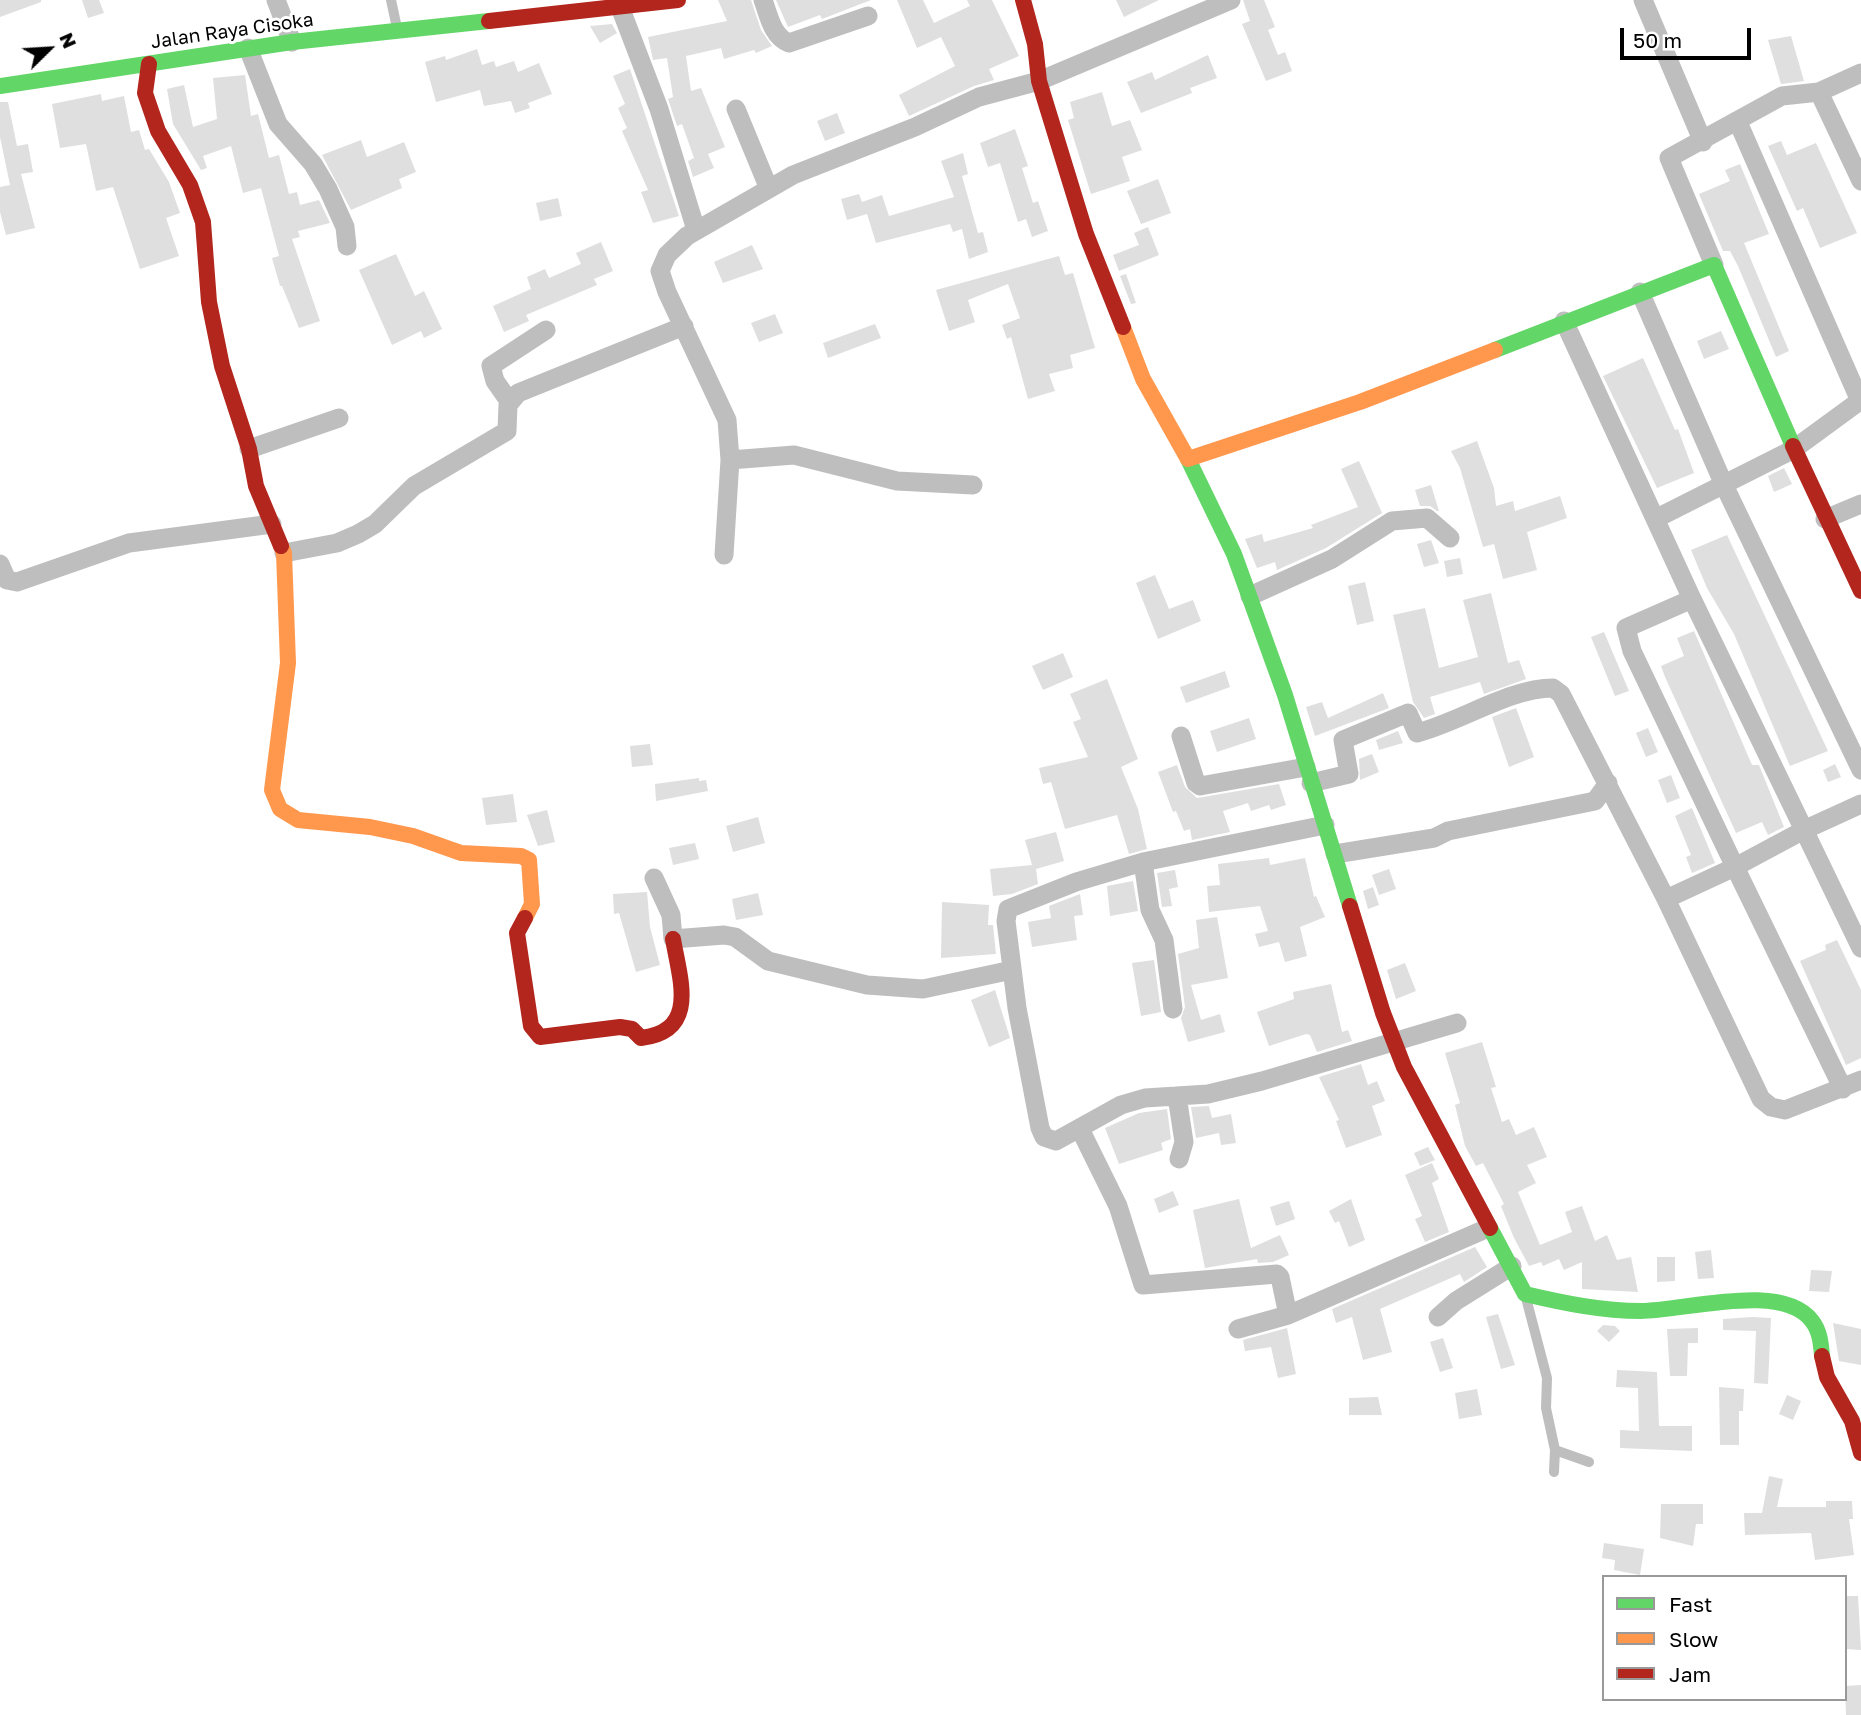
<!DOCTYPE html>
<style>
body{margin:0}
#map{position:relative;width:1861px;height:1715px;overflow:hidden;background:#fff;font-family:"Golos Text",sans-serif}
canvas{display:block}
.legend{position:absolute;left:1602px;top:1575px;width:245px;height:126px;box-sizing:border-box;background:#fff;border:2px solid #999;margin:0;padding:9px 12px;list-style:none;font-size:21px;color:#000}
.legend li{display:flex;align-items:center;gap:14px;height:35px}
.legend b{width:35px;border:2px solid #999}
.north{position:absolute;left:14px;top:14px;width:70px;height:70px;-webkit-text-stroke:5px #fff;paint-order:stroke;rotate:66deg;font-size:19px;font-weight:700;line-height:28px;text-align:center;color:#000}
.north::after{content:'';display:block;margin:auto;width:24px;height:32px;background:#000;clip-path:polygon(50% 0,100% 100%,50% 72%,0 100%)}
.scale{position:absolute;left:1620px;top:28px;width:131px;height:32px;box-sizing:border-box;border:4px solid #000;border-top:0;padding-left:9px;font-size:21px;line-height:24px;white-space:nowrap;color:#000;-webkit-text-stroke:5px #fff;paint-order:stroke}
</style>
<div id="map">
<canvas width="1861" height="1715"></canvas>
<ul class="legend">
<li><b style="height:9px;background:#63d668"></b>Fast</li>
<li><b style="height:9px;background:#ff974d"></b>Slow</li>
<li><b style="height:9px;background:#b3261e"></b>Jam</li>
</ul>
<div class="north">N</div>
<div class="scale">50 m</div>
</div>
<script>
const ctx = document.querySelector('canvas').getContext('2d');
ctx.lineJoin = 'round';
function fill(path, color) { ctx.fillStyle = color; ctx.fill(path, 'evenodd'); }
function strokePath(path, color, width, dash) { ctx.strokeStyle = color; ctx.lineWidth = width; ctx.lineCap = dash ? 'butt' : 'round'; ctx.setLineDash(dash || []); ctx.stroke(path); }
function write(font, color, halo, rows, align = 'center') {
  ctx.font = font + ' "Golos Text",sans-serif'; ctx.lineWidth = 6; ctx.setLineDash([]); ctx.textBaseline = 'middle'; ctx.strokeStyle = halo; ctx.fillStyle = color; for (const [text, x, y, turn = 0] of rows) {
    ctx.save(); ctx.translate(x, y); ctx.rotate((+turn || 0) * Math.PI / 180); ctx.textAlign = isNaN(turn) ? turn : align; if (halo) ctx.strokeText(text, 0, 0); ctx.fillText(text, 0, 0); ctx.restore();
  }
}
const building = new Path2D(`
 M0,0h41v2l-41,15z
 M82,0h17l5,13 -16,5z
 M718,0h33l10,30 11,16 -16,7 -2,-3 -30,9 -3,-11 -35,8 5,35 10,-3 24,59 -17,7 6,14 -21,9 -5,-16 6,-3 -12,-34 -5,2 -9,-27 5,-2 -6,-39 -14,2 -5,-23 79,-16z
 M776,0h95l-49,19 -2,-4 -32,12z
 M897,0h26l11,23 36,-17 -3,-6h25l27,56 -30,13 5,11 -20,6 -65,30 -10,-21 56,-29 -14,-29 -24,11z
 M1116,0h43l-35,17z
 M1243,0h21l11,27 -7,3 10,25 7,-3 7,19 -26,10 -24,-57 8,-3z
 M612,24l5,9 -17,10 -10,-17z
 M1791,36l13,45 -23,3 -13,-44z
 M477,49l5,16 12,-4 2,6 18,-6 4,11 21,-9 13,31 -24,9 2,5 -15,5 -4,-12 -27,5 -4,-16 -44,12 -11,-40 20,-6 1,4z
 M1208,55l9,23 -27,10 2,5 -51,20 -14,-31 25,-10 3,8z
 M630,69l49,147 -26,7 -12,-31 7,-2 -26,-59 5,-3 -9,-20 7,-4 -12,-28z
 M245,75l6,41 7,-2 11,44 10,-3 10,39 8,-2 3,13 19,-5 11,23 -32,8 2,6 -8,2 28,82 -21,7 -17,-42h-2l-8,-28 7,-2 -18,-68 -18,5 -12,-47 -28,10 4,12 -6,2 -28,-46 -6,-35 17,-4 9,42 24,-8 -4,-41z
 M1102,92l10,34 18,-6 12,30 -20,7 8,24 -39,13 -23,-74 6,-2 -4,-16z
 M101,94l1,7 22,-5 7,36 8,-2 6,20 4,-1 20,33 11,31 -14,5 13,38 -39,13 -27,-82 -17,4 -10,-47 -26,4 -8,-44z
 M0,102h8l9,44 11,-2 5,28 -12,2 14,54 -29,7 -6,-23v-25l10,-2 -10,-48z
 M837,113l8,20 -20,8 -8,-20z
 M1015,129l13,37 -6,2 11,35 5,-2 10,30 -16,6 -6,-18 -8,3 -18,-59 -12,4 -8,-24z
 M361,140l6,17 37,-15 12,30 -17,7 3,9 -51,22 -29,-55z
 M1781,141l6,14 29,-12 41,90 -37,15 -17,-40 -6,3 -29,-65z
 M963,153l5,21 -6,2 16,57 5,-1 5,20 -19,7 -7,-30 -9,3 -3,-8 -74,19 -9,-29 -20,6 -6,-21 18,-5 3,8 20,-7 7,21 65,-19 -13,-36z
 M1740,164l29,70 -25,9 45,108 -13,6 -38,-91 -8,-15h-7l-24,-57 31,-13 -5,-11z
 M1158,179l13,34 -30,11 -14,-33z
 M558,198l4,18 -22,5 -4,-18z
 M1148,227l11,28 -40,16 -6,-16 26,-10 -5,-12z
 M601,242l12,29 -19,8 3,6 -71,30 3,6 -25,11 -11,-26 38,-17 -4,-12 18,-8 4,9 32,-14 -5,-11z
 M752,245l11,24 -40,14 -9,-21z
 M396,254l19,42 9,-5 18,38 -18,9 -3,-7 -29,14 -33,-75z
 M1059,256l6,19 8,-2 22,75 -25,7 3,13 -24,6 6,17 -27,8 -17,-62 -4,2 -5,-14 18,-7 -12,-34 -40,16 7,22 -26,9 -13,-41z
 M1126,274l10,29 -5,1 -11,-28z
 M775,314l8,19 -24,9 -8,-19z
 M875,324l6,14 -53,20 -5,-15z
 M1721,331l8,18 -25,10 -7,-18z
 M1643,358l32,72 3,-1 16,44 -37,15 -54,-112z
 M1477,441l17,47 2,18 17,-5 2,10 45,-15 7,22 -40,14 10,38 -34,9 -9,-35 -11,3 -23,-79 -9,-17z
 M1359,461l23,52 -56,35 -49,22 -2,-8 -18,6 -12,-29 17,-5 2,8 49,-14 -2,-3 47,-18 -17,-38z
 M1784,468l8,16 -18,8 -6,-16z
 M1431,485l8,26h-2l-7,-5h-10l-5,-16z
 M1727,535l101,216 -38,15 -56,-132 -27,-46 -16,-38z
 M1431,540l8,23 -15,4 -7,-23z
 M1460,558l3,16 -16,3 -3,-16z
 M1155,575l14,34 24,-9 8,21 -43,18 -22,-56z
 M1365,582l9,39 -17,4 -9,-39z
 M1491,593l17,70 11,-3 7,19 -42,15 -4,-12 -50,15 5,17 -11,4 -11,-16 -20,-87 32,-7 14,60 39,-11 -15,-57z
 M1694,631l58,134h7l25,62 -16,8 -6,-13 -26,11 -71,-156 -4,-11 23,-10 -7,-18z
 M1604,632l25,59 -14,5 -24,-59z
 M1063,653l10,24 -30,13 -11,-24z
 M1225,671l5,16 -44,16 -6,-16z
 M1107,679l31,80 -17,8 17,42 9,40 -18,5 -12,-39 -52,14 -14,-47 -8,2 -4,-16 49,-11 -15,-35 8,-3 -11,-25z
 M1383,693l6,15 -74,28 -9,-29 16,-5 6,16z
 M1516,708l18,49 -25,10 -17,-50z
 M1249,718l7,21 -39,13 -7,-21z
 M1648,728l10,24 -12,5 -10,-24z
 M1398,731l5,12 -24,7 -3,-10z
 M650,744l3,21 -21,2 -2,-21z
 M1372,754l7,18 -19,8 -1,-21z
 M1835,764l6,13 -13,5 -5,-12z
 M1177,765l8,22 12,11 82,-14 7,21 -15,5 -2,-5 -18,6 -3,-8 -25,8 7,21 -38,8 -2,-11 -6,2 -8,-20 -3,1 -15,-40z
 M1671,775l9,23 -13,5 -9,-23z
 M699,778v3l7,-1 2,11 -52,10 -1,-17z
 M513,794l4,28 -31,3 -4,-27z
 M1692,808l23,55 -23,10 -6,-16 5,-2 -16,-39z
 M547,810l8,32 -17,4 -11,-31z
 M758,817l7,26 -32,9 -7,-26z
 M1056,832l8,29 -28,8 2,15 -26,10 -19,2 -3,-27 42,-4 -7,-25z
 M695,843l4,16 -26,6 -4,-17z
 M1269,858l1,7 35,-7 9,39 2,-1 9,21 -25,10 7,29 -22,6 -6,-20 -20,5 -4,-13 13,-3 -8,-25 -51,6 -2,-26 13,-1 -2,-21z
 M1389,869l7,20 -17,6 -7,-20z
 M1175,870l3,17 -9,2 3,17 -10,1 -5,-34z
 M1133,881l5,30 -28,5 -3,-30z
 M1373,887l6,18 -11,4 -5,-18z
 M647,892l3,35 10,38 -24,7 -17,-59 -5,1 -1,-20z
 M758,893l5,22 -27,5 -4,-21z
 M1080,894l3,21 -9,1 3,24 -45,7 -4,-25 23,-4 -2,-12z
 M942,902l47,3 -1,20h5l3,29 -55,4z
 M1217,917l11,61 -37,7 10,35 19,-6 5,18 -37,10 -7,-24 4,-11 -7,-53 21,-6 -3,-28z
 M1837,940l24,50v68l-15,7 -46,-104 26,-11 -1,-5z
 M1154,960l7,52 -20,4 -9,-53z
 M1405,963l11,28 -20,8 -9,-29z
 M1331,984l11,48 6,-2 4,11 -35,11 -7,-17 -4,-1 -37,12 -12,-34 37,-13 -1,-7z
 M995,990l15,48 -21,9 -18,-47z
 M1482,1042l14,45 -5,1 11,34 7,-3 7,16 18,-8 13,30 -20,8 9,18 -18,9 22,53 32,-13 -7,-20 17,-6 13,35 12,-6 10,25 14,-3 7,35 -56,-3v-27l-18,8 -5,-11 -16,7 -2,-4 -12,4 -15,-28 -13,-32 3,-2 -21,-41 -7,3 -11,-20 -10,-41 5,-2 -15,-50z
 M1361,1064l7,21 9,-4 8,20 -13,5 10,29 -36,13 -10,-27 3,-1 -20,-43z
 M1209,1106l3,12 19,-4 5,29 -15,2 -2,-12 -23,5 -5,-31z
 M1167,1109l4,30 -10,4 2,7 -44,14 -14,-36 34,-15z
 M1428,1147l7,13 -15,6 -6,-13z
 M1432,1163l7,16 -7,4 17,49 -24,10 -10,-23 7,-3 -17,-41z
 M1173,1191l6,14 -20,8 -5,-14z
 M1239,1199l12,49 29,-13 9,20 -16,7 -15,1 -1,-4 -52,9 -12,-58z
 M1351,1199l14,41 -16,7 -10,-26 -4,2 -6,-12z
 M1289,1201l6,18 -19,7 -6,-19z
 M1475,1247l12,20 -23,15 -4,-8 -80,35 12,43 -29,8 -11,-43 -16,6 -4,-14z
 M1711,1250l3,28 -16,1 -3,-27z
 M1657,1257h18v24l-18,1z
 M1811,1270l21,1 -3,21 -20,-1z
 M1498,1314l17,51 -14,4 -15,-52z
 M1752,1317l19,1 -3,66 -14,-1 2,-52 -33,-1v-11z
 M1833,1323l28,6v36l-22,-4z
 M1603,1325l12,1 5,5 -11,11 -12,-11z
 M1287,1328l9,46 -18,4 -7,-31 -26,4 -2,-11z
 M1698,1328v15h-10l-1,33h-17l-3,-47z
 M1443,1338l10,30 -13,4 -10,-30z
 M1617,1370l40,2 2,54h33v25l-72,-3v-18l19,1 -1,-43 -22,-1z
 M1719,1387l25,2 -1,22h-4v34h-19z
 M1477,1389l5,26 -23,4 -4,-26z
 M1787,1395l14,6 -8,19 -14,-6z
 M1378,1397l4,18h-33v-17z
 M1769,1476l14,3 -6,28h49v-6h26l1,18h-4l5,36 -39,5 -4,-27 -66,2 -1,-22h18z
 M1661,1504h42v20h-7l-3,22 -33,-8z
 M1604,1543l40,6 -4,26 -26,-5 1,-10 -13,-2z
 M1845,1596h13l3,54 -16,-1z
 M1861,1685v30h-15l-1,-29z`);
const lane = new Path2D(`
 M391,0l6,28
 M1526,1298l21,80 -1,30 9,42 -1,22
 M1555,1450l34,12`);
const street = new Path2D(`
 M276,0l16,42
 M763,0c6,16 9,36 26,43l79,-27
 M1643,0l60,142
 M620,7l39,102 37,121
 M248,48l30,76 35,40 15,25 17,38 2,19
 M1819,92l42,89
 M736,109l33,80
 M1738,122l122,279
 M1714,265l-45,-107 113,-62 37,-4 42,-19
 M1640,292l84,193 137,285
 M1564,321l128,278 -66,29 6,23 103,216 -69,32 95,200 10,8 14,3 76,-30
 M509,401l-14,-20 -4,-15 55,-36
 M249,449l90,-31
 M730,460l64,-5 103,26 76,4
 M1655,519l139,-70 67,-49
 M1825,519l36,-15
 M284,553l53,-10 21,-9 17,-10 39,-38 93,-55 1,-26 10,-12 166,-67
 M724,555l6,-95 -3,-40 -60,-128 -7,-21 7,-16 20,-19 106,-61 122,-48 64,-30 60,-16 192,-81
 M0,564l7,16 10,2 112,-39 143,-19
 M1250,596l82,-37 60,-38 35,-3 23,20
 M1692,599l112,231 -69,37 108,222
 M1181,736l15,47 4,3 106,-19
 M1311,783l38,-9 -6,-34 65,-27 9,20c43,-11 93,-45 136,-45l8,6 105,205
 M1861,804l-57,26 57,118
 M1335,854l99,-16 14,-7 147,-30 13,-18
 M1143,862l182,-37
 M654,878l17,37 2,24 51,-4 11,2 33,24 99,24 56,4 89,-19
 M1173,1009l-9,-69 -14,-30 -7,-48 -67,20 -68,27 -2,12 11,87 23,120 4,9 12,4 65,-36 24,-7 63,-4 54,-13 195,-58
 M1177,1096l7,46 -5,17
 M1080,1129l38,77 25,79 134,-11 3,3 8,38
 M1438,1317l18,-16 56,-35
 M1238,1329l50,-14 200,-87`);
const fast = new Path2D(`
 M0,86l292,-44 197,-21
 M1495,350l219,-85 79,181
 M1188,459l46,95 51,141 65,211
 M1490,1228l35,66c38,9 77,17 116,17 43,0 141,-30 171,10 8,10 9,23 10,35`);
const slow = new Path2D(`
 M1123,327l20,52 45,80 172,-57 135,-52
 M281,546l3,7 4,110 -16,127 8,19 18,11 72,7 43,9 48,17 60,3 8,4 3,44 -7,14`);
const jam = new Path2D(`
 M1023,0l12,44 4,37 47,153 37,93
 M489,21l189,-21
 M149,64l-4,29 13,38 32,54 13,37 6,80 13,64 27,83 7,37 25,60
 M1793,446l68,145
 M1350,906l33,107 21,54 86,161
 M525,918l-8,15 14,93 9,11 80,-10 12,2 9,9c58,-7 39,-58 32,-99
 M1822,1356l5,21 25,44 9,32`);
const streetNames = [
 ["Jalan Raya Cisoka",232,31,-8]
];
fill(building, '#dfdfdf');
strokePath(lane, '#bebebe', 10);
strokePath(street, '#bebebe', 19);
strokePath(fast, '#63d668', 16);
strokePath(slow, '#ff974d', 16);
strokePath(jam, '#b3261e', 16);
write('19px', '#000', '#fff', streetNames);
</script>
